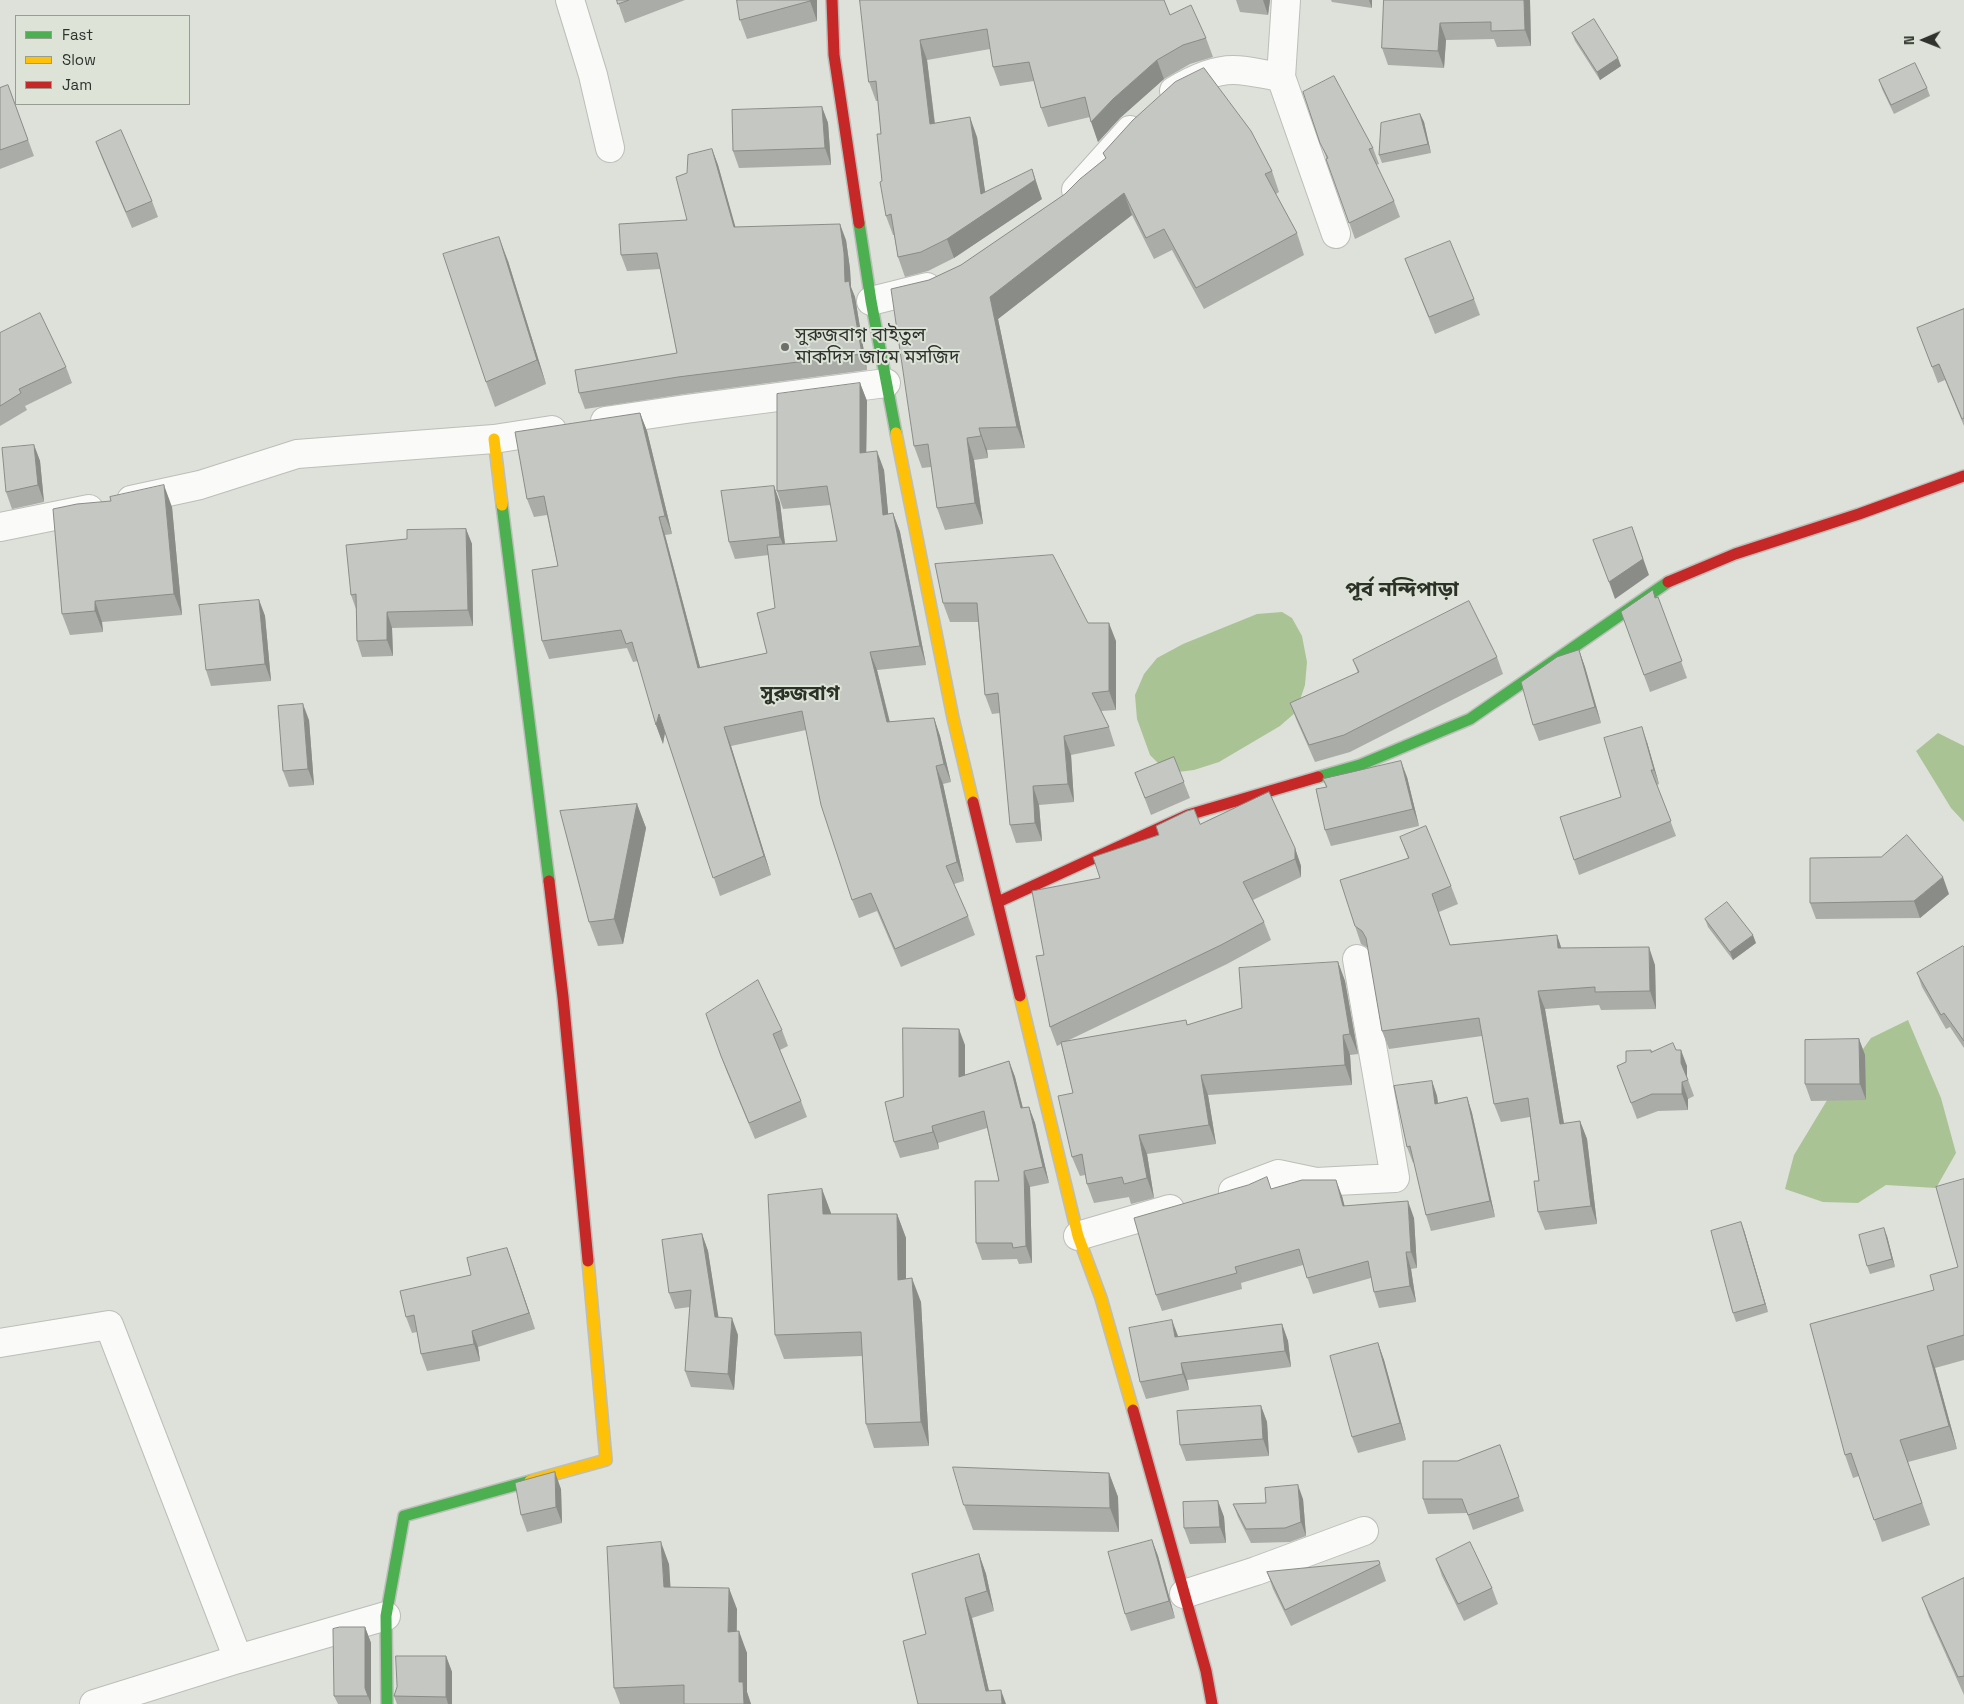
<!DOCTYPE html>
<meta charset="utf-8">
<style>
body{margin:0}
#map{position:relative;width:1964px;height:1704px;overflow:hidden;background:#dde1da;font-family:"Space Grotesk",sans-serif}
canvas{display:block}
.legend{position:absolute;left:15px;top:15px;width:175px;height:90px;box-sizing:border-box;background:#dde4d7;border:1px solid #979d93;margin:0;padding:6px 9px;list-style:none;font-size:15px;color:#2f322d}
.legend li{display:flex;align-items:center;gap:10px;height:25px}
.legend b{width:25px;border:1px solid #979d93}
.north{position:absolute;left:1899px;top:15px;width:50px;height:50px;-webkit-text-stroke:4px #dde4d7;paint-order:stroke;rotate:269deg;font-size:14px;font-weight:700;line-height:20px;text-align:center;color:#2f322d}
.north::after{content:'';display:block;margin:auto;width:18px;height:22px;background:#2f322d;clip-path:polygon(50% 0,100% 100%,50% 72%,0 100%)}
</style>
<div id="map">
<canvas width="1964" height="1704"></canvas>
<ul class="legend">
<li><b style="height:6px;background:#4caf50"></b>Fast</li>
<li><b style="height:6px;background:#ffc107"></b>Slow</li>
<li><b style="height:6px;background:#c62828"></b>Jam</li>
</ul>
<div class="north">N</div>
</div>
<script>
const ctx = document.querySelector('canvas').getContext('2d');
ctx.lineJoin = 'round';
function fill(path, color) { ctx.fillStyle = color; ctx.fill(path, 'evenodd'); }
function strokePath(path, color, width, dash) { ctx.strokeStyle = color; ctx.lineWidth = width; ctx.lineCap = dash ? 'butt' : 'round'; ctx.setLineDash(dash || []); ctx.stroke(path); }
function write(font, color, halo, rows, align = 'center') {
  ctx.font = font + ' "Space Grotesk","Noto Sans Bengali",sans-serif'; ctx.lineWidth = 4; ctx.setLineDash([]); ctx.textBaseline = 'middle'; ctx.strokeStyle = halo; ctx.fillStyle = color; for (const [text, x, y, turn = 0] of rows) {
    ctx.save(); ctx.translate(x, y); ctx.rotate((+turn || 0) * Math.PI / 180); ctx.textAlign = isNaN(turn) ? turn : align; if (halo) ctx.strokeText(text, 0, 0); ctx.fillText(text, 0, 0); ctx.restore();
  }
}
const water = new Path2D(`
 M1282,612l10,6 10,18 5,26 -2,23 -9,27 -16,14 -61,36 -25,8 -16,2 -17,-6 -11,-11 -13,-36 -2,-24 9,-21 13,-16 26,-14 74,-30z
 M1938,733l26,13v76l-13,-14 -35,-57z
 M1908,1020l33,78 15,55 -20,35 -50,-3 -28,18 -35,-1 -38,-13 9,-34 38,-63 39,-54z`);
const street = new Path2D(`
 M570,0l23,75 17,73
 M1286,0l-5,77 55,157
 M1174,91c18,-11 38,-21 59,-21 16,0 33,5 48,7
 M1076,190l54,-60
 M871,301l56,-14
 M605,421l81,-12 200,-26
 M131,500l69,-15 97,-31 197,-15 58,-9
 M0,527l89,-18
 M1233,1191l45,-17 38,8 79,-4 -38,-219
 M1078,1236l92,-27
 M0,1343l109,-18 129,334 148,-43
 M1184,1594l72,-23 108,-40
 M94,1704l144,-45`);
const fast = new Path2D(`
 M859,223l12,78 25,132
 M502,505l47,376
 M1318,777l42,-12 110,-46 198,-137
 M387,1704l-1,-88 18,-100 126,-35`);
const slow = new Path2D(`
 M896,433l57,285 20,84
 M494,439l8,66
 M1020,996l58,240 23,62 32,112
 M530,1481l76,-21 -18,-199`);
const jam = new Path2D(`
 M832,0l2,55 25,168
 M1668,582l67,-28 124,-40 105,-38
 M973,802l47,194
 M549,881l14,116 25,264
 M998,902l190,-87 130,-38
 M1133,1410l73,261 6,33`);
const wall = new Path2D(`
 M617,0h68l-60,23z
 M737,0h80v21l-70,18 -7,-19z
 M859,0h305l6,15 36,23 7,19 -23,7 -26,15 -44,39 -22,24 -8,-25 -42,10 -7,-19 -7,-27 -34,5 -7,-19 -3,-18 -63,11 8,63 42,14 8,55 57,7 -88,59 -26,13 -23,6 -7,-20 -4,-22h-1l-7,-19 -4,-35 -1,-47 -3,-33h-2l-7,-19 -8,-77z
 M1236,0h34l-2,15 -28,-3z
 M1331,0h41v8l-40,-6z
 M1384,0h146l1,46 -34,1 -3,-8 -48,1 -2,28 -56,-3 -6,-17z
 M1572,33l49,33 -21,14 -25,-39z
 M1879,80l48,8 3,8 -36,18 -12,-25z
 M8,85l26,71 -34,13v-81z
 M1303,92l70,56 6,16 -3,1 18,36 6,16 -45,22z
 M822,107l6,16 3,42 -92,3 -6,-17z
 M1420,114l4,8 7,31 -49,10 -3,-8z
 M96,142l56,59 6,16 -26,11 -30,-70z
 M712,149l6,16 17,62 111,13 4,29 1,18 4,10 12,73 -183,24 -99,15 -6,-16 98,-40 -17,-84 -33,2 -6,-16 66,-35v-47z
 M1103,153l169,18 7,21 -3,2 21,39 7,22 -100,54 -32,-59 -18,9 -22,-44 -134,104 27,129 -38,2 1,8 -14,2 9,64 -38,6 -8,-22 -6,-41 -9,1 -8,-22 15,-166 32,-15 104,-71 41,-35z
 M1405,259l69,40 6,16 -45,19z
 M508,261l38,123 -51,23 -9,-25z
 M1964,309v117l-19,-46 -7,3 -21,-55z
 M0,333l66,34 6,16 -47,23 2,4 -27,16z
 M860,383l7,18 -1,51 18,18 4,44 5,-1 7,19 26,133 -49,5 13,52 44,-4 6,18 11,46 -8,2 21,97 -10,3 14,32 7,19 -74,32 -24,-56 -18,7 -7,-18 -46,-170 -75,16 40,129 -51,21 -55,-163 -2,11 -7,-19 -18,-64 -5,1 -6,-14 -78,11 -7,-18 16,-75 -11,-51 -13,2 -7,-18 113,-86 7,18 25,103 -7,1 35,132 67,-14 8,-45 -6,-53 -34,4 -6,-17 45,-56 6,17 5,41 52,-3 -6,-36 -48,4 -6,-18z
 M34,445l6,16 4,41 -32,7 -6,-17z
 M111,501l61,6 10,108 -80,7 1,10 -33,3 -8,-21z
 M466,529l6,15 1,82 -81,2 1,28 -31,1 -5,-16 -1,-32 -5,-14 56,-56z
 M935,564l153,59 28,18v69l-15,1 8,16 6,19 -44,9 3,47 -35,3 3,36 -26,2 -6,-18 -10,-112 -8,1 -7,-19 -7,-73h-28l-7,-19z
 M1658,597l29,81 -37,14 -29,-80z
 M259,600l6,16 6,65 -60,5 -5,-16z
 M1579,650l6,17 16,56 -62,18 -6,-16z
 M1497,657l6,17 -153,78 -35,10 -19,-43 -6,-16 68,-30 -5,-13z
 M309,720l5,65 -25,2 -6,-16z
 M1647,742l12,42 -2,1 19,51 -97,39 -5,-15 47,-63z
 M1174,757l16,41 -39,17 -16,-42z
 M1407,777l12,49 -88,20 -6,-16 1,-43 -3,-8z
 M637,804l9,24 -23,116 -25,2 -9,-24z
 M1200,824l95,24 6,18v11l-48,23 11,22 7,18 -44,24 -160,77 121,-16 54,-17 96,-46 7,19 13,73 -8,1 2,30 -144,10 8,49 -69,10 7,44 -23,6 -2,-7 -35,6 -7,-19 -2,-9 -5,1 -8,-19 1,-64 -12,-49 -4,2 -7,-19 -6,-72 56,-77z
 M1400,837l51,49 7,18 -19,8 11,33 107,-10 4,13 94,17 1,44 -55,1 -2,-5 -54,4 19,115 16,-3 7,18 10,85 -52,6 -7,-18 1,-31 -9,-64 -29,5 -7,-18 -12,-68 -93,13 -7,-18 -14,-83 -7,-4 -6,-18 53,-68z
 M1949,894l-29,24 -104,1 -6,-16z
 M1705,919l51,24 -23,17 -25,-33z
 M1964,947v101l-14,-21 -4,2 -24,-42 -5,-14z
 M782,1030l6,16 -8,4 21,51 6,16 -52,22 -28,-67 -6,-16z
 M1859,1039l6,16 1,45 -55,1 -6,-17z
 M965,1045v30l44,-14 6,16 8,31 6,-1 6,16 14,60 -19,4 2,76 -13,1 -2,-5 -35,1 -6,-17 23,-62 -12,-53 -49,15 1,6 -39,9 -6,-16 9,-45z
 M1651,1050l1,2 24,-2 11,16v11l7,19 -6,3v11l-30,1 -21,8 -20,-53z
 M1432,1081l5,15 1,7 29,-6 5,16 23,104 -64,14 -5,-16 -12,-53 -1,1 -6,-16z
 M1964,1179v181l-29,8 22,81 -49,13 22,63 -48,17 -23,-66 -6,2 -8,-23 89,-165 24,-23z
 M822,1189l9,25h66l9,24v41l15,23 8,144 -55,2 -8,-24 -4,-68 -78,3 -9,-24z
 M1271,1189l71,7 2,10 70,12 3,50 -6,1 5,33 -37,6 -5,-16 -3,-14 -58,16 -10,-29 -62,18 1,6 -80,22 -6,-16z
 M1744,1230l24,82 -32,10 -3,-9z
 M702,1234l6,17 10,66 20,18 -4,55 -43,-3 -6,-16 5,-64 -15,2 -6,-16z
 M1887,1236l8,31 -25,7 -3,-8z
 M507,1248l28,81 -57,18 2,14 -53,10 -6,-17 -4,-22 -5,1 -6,-16 65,-42z
 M1282,1324l6,17 3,26 -104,13 2,10 -43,9 -6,-17 38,-45z
 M1378,1343l6,17 22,80 -48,13 -6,-16z
 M1261,1406l6,16 2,34 -83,5 -6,-16z
 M1500,1445l24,66 -51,19 -6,-17 -39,1 -5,-15 34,-38z
 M1109,1473l9,24 1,35 -146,-2 -9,-25z
 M561,1489l1,34 -35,9 -6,-17z
 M1303,1499l3,37 -16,6 -39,1 -13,-26 -5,-13 33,-1z
 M1218,1501l6,16 2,26 -36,1 -6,-16z
 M1152,1540l6,16 17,62 -44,13 -6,-17z
 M979,1554l7,20 8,37 -22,7 17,73 -71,13 8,-70z
 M1436,1559l56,29 6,16 -34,17 -22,-45z
 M1379,1561l7,20 -95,45 -18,-37 -6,-17z
 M669,1564l1,23 67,22v22l10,22v39l4,12h-131l-6,-16z
 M1964,1578v117l-35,-78 -7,-19z
 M365,1627l6,16v61h-33l-4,-8z
 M446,1656l6,16v32h-55l-3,-8z`);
const shadedWall = new Path2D(`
 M810,0h7v21l-7,-20z
 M1263,0h7l-2,15z
 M1369,0h3v8z
 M1524,0h6l1,46 -6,-16z
 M1440,23l6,17 -2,28 -6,-17z
 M920,40l7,20 10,83 -7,-19z
 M1618,58l3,8 -21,14 -3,-8z
 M1157,60l7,19 -44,39 -22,24 -7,-20 22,-23z
 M822,107l6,16 3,42 -6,-17z
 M1420,114l4,8 7,31 -3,-9z
 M970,117l7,20 11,74 44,-42 10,30 -88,59 -7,-19 34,-45z
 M712,149l6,16 22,78 -6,-16z
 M1124,193l8,22 -134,104 27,129 -8,-21 -27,-130z
 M840,224l6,16 4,29 1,18 4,10 12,73 -5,-16 -17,-72z
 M499,237l9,24 38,123 -9,-24z
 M860,383l7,18 -1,70 -6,-18z
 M640,413l7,18 25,103 -7,-18z
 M979,428l8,22 1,8 -7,-22z
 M967,438l7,22 9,64 -8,-21z
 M34,445l6,16 4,41 -6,-17z
 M877,451l7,19 6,63 -7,-18z
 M164,485l8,22 10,108 -8,-21z
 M774,486l6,17 6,50 -6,-16z
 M893,513l7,19 26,133 -6,-19z
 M659,517l6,18 40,151 -7,-18z
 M1632,527l17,48 -34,24 -6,-17z
 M466,529l6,15 1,82 -5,-16z
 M259,600l6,16 6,65 -6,-17z
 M95,601l7,21 1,10 -8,-21z
 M387,612l5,16 1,28 -6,-16z
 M1109,623l7,18v69l-7,-19z
 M1579,650l6,17 16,56 -6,-16z
 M870,652l7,18 17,70 -7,-18z
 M303,704l6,16 5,65 -6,-16z
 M659,714l6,18 -2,12 -7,-19z
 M934,718l6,18 11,46 -7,-18z
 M724,727l7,19 40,129 -7,-19z
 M1642,727l5,15 12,42 -5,-14z
 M1064,736l7,19 3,47 -6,-18z
 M1401,761l6,16 12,49 -6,-17z
 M936,766l7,18 21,97 -7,-19z
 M1033,786l6,19 3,36 -7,-18z
 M637,804l9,24 -23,116 -9,-25z
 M1295,848l6,18v11l-6,-18z
 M1943,877l6,17 -29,24 -6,-17z
 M1557,935l6,18 -5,-5z
 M1753,935l3,8 -23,17 -3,-8z
 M1649,947l6,18 1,44 -6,-18z
 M1338,962l7,19 13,73 -8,-20z
 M1538,991l7,18 22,133 -7,-18z
 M959,1029l6,16v49l-6,-17z
 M1343,1035l7,20 2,30 -7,-20z
 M1859,1039l6,16 1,45 -6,-16z
 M1681,1050l6,16v13l-6,-16z
 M1009,1061l6,16 12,48 -6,-17z
 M1201,1075l7,20 8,49 -7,-19z
 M1432,1081l5,15 3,24 -5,-16z
 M1682,1082l6,17v11l-6,-16z
 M1467,1097l5,16 23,104 -5,-16z
 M1029,1107l6,16 14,60 -6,-16z
 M1580,1121l7,18 10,85 -6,-18z
 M932,1126l6,17 1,6 -6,-17z
 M1139,1135l8,19 7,44 -7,-20z
 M1024,1171l6,16 2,76 -6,-17z
 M1336,1180l6,16 7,26 -6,-16z
 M822,1189l9,24 1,25 -9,-24z
 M1408,1201l6,17 3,50 -6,-16z
 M897,1214l9,24v65l-8,-23z
 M1741,1222l3,8 24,82 -3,-8z
 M1884,1228l3,8 8,31 -3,-8z
 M702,1234l6,17 13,82 -6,-16z
 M507,1248l6,16 22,65 -6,-16z
 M1406,1252l5,17 5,33 -6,-16z
 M912,1278l9,24 8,144 -8,-24z
 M732,1318l6,17 -4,55 -6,-16z
 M1172,1320l6,16 3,17 -6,-16z
 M1282,1324l6,17 3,26 -6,-16z
 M472,1331l6,16 2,14 -6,-17z
 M1378,1343l6,17 22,80 -6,-17z
 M1927,1346l8,22 22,81 -8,-23z
 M1181,1363l6,17 2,10 -6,-16z
 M1261,1406l6,16 2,34 -6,-17z
 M555,1472l6,17 1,34 -6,-16z
 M1109,1473l9,24 1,35 -9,-24z
 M1298,1485l5,14 3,37 -5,-14z
 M1218,1501l6,16 2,26 -6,-16z
 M1152,1540l6,16 17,62 -6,-17z
 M661,1542l8,22 3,45 -8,-22z
 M979,1554l7,20 8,37 -7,-20z
 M729,1588l8,21 -1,45 -8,-22z
 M965,1598l7,20 20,86 -6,-13z
 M365,1627l6,16v61l-6,-16z
 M739,1631l8,22v39l4,12h-7l-5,-22z
 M446,1656l6,16v32h-4l-2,-7z
 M1001,1690l5,14h-4z`);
const building = new Path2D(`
 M617,0h12l-11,4z
 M737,0h73v1l-70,19z
 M860,0h304l6,15 21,-10 15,33 -23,7 -26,15 -44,39 -22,23 -6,-25 -44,11 -12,-46 -36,5 -6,-38 -67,11 10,84 40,-7 11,77 51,-25 3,11 -88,59 -26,13 -23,5 -7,-43 -5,2 -6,-34 2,-1 -5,-47h4l-5,-53 -7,1z
 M1384,0h140l1,30 -34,1v-9l-51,1 -2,28 -56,-3z
 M1594,19l24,39 -21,14 -25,-39z
 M1915,63l12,25 -36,17 -12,-25z
 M1204,68l47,63 21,40 -7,3 32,59 -101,55 -32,-59 -18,9 -22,-45 -134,104 27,130 -38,1 2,8 -14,2 8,65 -38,5 -9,-64 -14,2 -23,-157 38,-9 32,-15 104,-71 15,-15 26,-21 -3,-5 30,-33 42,-38z
 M1334,76l39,72 -4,1 25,52 -45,22 -23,-64 2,-1 -8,-15 -17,-51z
 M8,85l20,55 -28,10v-62z
 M822,107l3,41 -92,3 -1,-41z
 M1420,114l8,30 -49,11 2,-32z
 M121,130l31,71 -26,11 -30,-70z
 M712,149l22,78 106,-3 4,29 1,29 4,-1 13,73 -184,23 -99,16 -4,-23 102,-17 -20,-100 -36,2 -2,-31 68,-4 -11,-43 11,-4 1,-18z
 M499,237l38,123 -51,22 -43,-128z
 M1450,241l24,58 -45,18 -24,-58z
 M1964,309v109l-2,1 -23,-55 -7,3 -15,-39z
 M40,313l26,54 -47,22 2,4 -21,13v-73z
 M860,383v70l17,-2 6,64 10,-2 27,133 -50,6 17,70 47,-4 10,46 -8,2 21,96 -11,4 22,50 -73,33 -24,-56 -19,7 -31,-95 -19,-94 -78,16 40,129 -51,22 -54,-164 -3,11 -24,-83 -6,2 -5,-14 -79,11 -10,-71 26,-4 -14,-70 -17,3 -12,-67 125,-19 25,103 -6,1 39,151 69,-15 -10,-40 18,-5 -8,-63 70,-4 -10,-55 -50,5v-97z
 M34,445l4,40 -32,7 -4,-44z
 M164,485l10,109 -79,7v10l-33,3 -9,-105 24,-5 34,-3 -1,-4z
 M774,486l6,51 -51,5 -8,-51z
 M1632,527l11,32 -34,23 -16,-42z
 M466,529l2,81 -81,2v28l-30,1 -1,-47 -5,1 -5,-50 61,-6v-9z
 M1053,555l35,68h21v68l-17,2 17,34 -45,9 4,48 -35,2 2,37 -25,2 -12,-132 -13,2 -8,-92h-34l-8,-39z
 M1653,590l2,8 3,-1 24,64 -38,14 -23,-63z
 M259,600l6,64 -59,6 -7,-65z
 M1469,601l28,56 -153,78 -35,10 -19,-42 69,-31 -6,-12z
 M1579,650l16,57 -62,18 -12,-43 36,-25z
 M303,704l5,65 -25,2 -5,-65z
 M1642,727l12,43h-3l20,51 -97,39 -14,-43 61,-20 -17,-59z
 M1174,757l10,25 -39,16 -10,-25z
 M1401,761l12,48 -88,21 -9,-41 11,-2 -4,-8z
 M1269,792l26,56v11l-52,23 21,40 -43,23 -171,82 -14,-71 8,-1 -12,-64 68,-13 -7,-21 66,-22 -3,-9 31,-15 7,-2 6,15z
 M637,804l-23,115 -25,3 -29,-111z
 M1426,826l25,60 -19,8 18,51 107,-10 1,13 91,-1 1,44 -55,1v-5l-57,4 22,133 20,-3 11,85 -53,6 -4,-31h5l-11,-83 -34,6 -15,-86 -97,13 -16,-93 -4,-7 -7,-5 -15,-46 69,-22 -9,-21z
 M1907,835l36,42 -29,24 -104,2v-45l71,-1z
 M1727,902l26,33 -23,17 -25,-33z
 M1963,946l1,1v94l-20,-28 -3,2 -24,-42z
 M1338,962l12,72 -7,1 2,30 -144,10 8,50 -70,10 8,43 -23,6 -2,-7 -35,7 -5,-30 -10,3 -14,-61 15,-3 -12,-51 125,-22 1,5 55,-17 -3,-40z
 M758,980l24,50 -9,4 28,67 -52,22 -28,-67 -15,-42z
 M903,1028l56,1v48l50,-16 12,47 8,-1 14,60 -19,4 2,75 -13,2 -1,-5h-36l-1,-62h24l-15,-70 -52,15 1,6 -39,10 -9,-40 18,-5z
 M1859,1039l1,45h-55v-44z
 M1673,1043l3,7h5v13l7,17 -6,2v12h-30l-21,9 -14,-37 9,-4v-11l25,-1v2z
 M1432,1081l3,23 32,-7 23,104 -64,14 -16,-69 -3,1 -13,-61z
 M1267,1177l4,12 31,-9h34l7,26 65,-5 3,51h-5l4,34 -36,6 -6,-31 -61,17 -8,-29 -64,18 2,6 -81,22 -22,-77 114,-33z
 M1964,1179v156l-37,11 22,80 -49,14 22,63 -48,17 -23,-67 -6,2 -35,-131 124,-34 -4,-15 28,-8 -22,-80z
 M822,1189l1,25h74l1,66 14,-2 9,144 -55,2 -5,-92 -86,3 -7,-140z
 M1741,1222l24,82 -32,9 -22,-82z
 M1884,1228l8,31 -25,7 -8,-31z
 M702,1234l13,83 17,1 -4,56 -43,-3 6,-81 -22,3 -7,-53z
 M507,1248l22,65 -57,18 2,13 -53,10 -7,-39 -8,2 -6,-26 71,-16 -4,-17z
 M1172,1320l3,17 107,-13 3,27 -104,12 2,11 -43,8 -11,-54z
 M1378,1343l22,80 -48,14 -22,-81z
 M1261,1406l2,33 -83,6 -3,-34z
 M1500,1445l19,52 -51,18 -6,-16h-39v-38h34z
 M953,1467l156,6 1,35 -146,-3z
 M555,1472l1,35 -35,8 -6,-32z
 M1298,1485l3,37 -16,6 -39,1 -13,-25 33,-1 -1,-15z
 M1218,1501l2,26 -36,1 -1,-26z
 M1152,1540l17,61 -44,13 -17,-62z
 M661,1542l3,45 65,1 -1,44 11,-1v51h4l1,22h-60v-19l-70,3 -7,-141z
 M1470,1542l22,46 -34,16 -22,-45z
 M979,1554l8,37 -22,7 21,93 15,-1 1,14h-84l-15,-63 23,-7 -14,-60z
 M1379,1561l1,3 -95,46 -18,-38z
 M1964,1578v98l-6,1 -36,-79z
 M340,1627h25v61l3,8h-34l-1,-67z
 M396,1656h50v41l-52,-1 3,-9z`);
const markers = [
 [785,347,5,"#6c6f6a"]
];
const poiNames = [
 ["সুরুজবাগ বাইতুল",795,336],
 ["মাকদিস জামে মসজিদ",795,358]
];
const neighbourhoodNames = [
 ["সুরুজবাগ",800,695]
];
const quarterNames = [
 ["পূর্ব নন্দিপাড়া",1402,590]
];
fill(water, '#aac395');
strokePath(street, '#bcbeb9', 30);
strokePath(fast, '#bcbeb9', 14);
strokePath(slow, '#bcbeb9', 14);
strokePath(jam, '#bcbeb9', 14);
strokePath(street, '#fafaf9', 28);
strokePath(fast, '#4caf50', 11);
strokePath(slow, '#ffc107', 11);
strokePath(jam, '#c62828', 11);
fill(wall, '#a9aca7');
fill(shadedWall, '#8a8c88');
fill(building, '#c5c8c2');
strokePath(building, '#8a8c88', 1);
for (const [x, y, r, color] of markers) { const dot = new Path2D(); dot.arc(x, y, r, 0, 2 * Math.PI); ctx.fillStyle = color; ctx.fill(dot); strokePath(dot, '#dde4d7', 2); }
write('19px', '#2f322d', '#dde4d7', poiNames, 'left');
write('bold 20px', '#2c3228', '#dde4d7', neighbourhoodNames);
write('bold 21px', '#2c3228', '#dde4d7', quarterNames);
</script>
